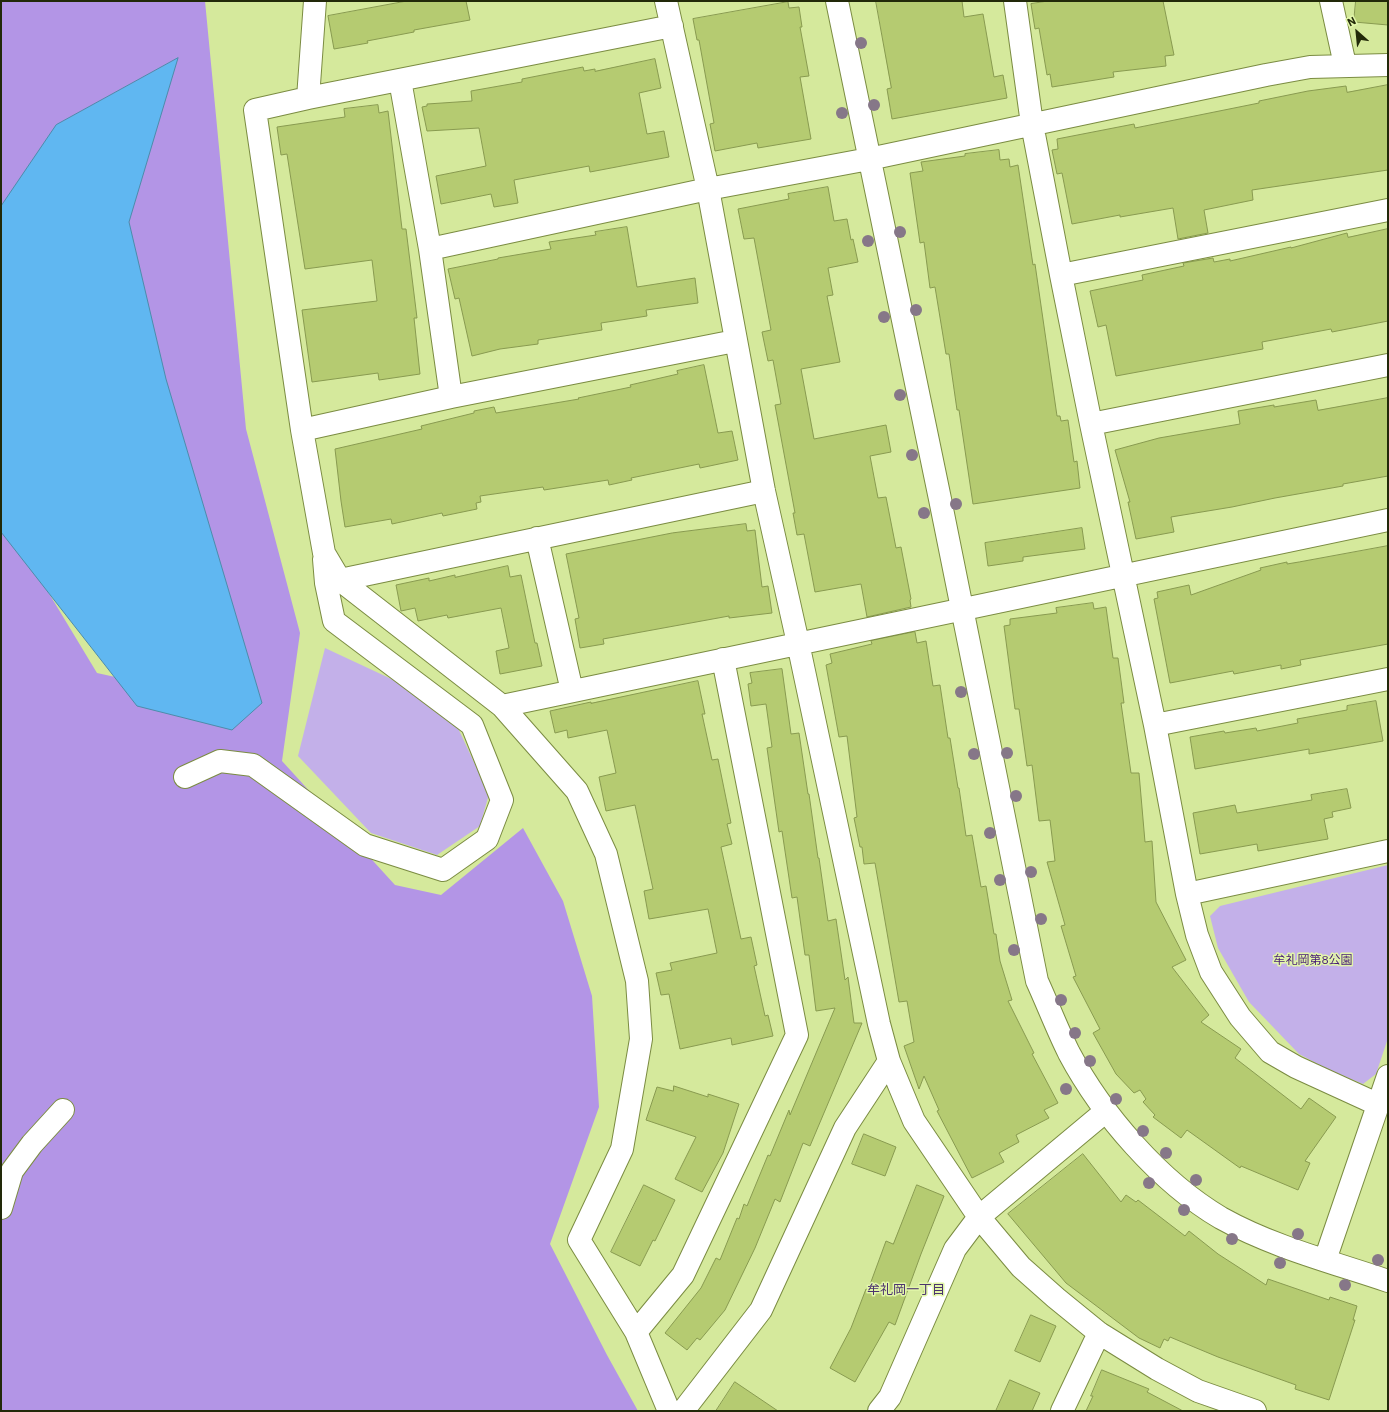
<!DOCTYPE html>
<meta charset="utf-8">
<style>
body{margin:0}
#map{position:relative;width:1389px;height:1412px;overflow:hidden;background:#d5e99c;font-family:"IBM Plex Sans",sans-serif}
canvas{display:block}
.frame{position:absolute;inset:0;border:2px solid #222909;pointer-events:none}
.north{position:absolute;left:1337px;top:12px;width:40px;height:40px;-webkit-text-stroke:3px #e2f6a9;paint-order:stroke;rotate:333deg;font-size:11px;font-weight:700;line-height:16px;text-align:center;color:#222909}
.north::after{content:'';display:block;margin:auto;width:14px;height:18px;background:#222909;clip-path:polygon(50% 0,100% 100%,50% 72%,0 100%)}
</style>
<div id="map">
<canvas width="1389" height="1412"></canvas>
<div class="frame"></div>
<div class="north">N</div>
</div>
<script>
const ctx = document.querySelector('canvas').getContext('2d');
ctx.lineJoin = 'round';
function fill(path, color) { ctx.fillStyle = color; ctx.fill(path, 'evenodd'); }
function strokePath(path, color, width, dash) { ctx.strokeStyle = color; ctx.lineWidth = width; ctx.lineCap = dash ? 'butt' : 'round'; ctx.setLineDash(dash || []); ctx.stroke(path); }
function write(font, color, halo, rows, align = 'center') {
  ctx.font = font + ' "IBM Plex Sans","Noto Sans JP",sans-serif'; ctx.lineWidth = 3; ctx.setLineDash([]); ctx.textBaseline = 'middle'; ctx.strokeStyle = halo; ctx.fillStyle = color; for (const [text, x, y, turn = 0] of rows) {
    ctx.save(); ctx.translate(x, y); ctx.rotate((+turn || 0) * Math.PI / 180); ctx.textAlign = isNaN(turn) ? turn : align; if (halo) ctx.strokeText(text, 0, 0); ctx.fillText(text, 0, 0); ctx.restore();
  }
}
const green = new Path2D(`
 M325,648l75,35 57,43 32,68 -9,32 -43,29 -66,-22 -73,-77z
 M1388,865v173l-12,36 -13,10 -36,-15 -28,-15 -50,-52 -31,-54 -8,-32 10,-10z`);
const forest = new Path2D(`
 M1,1h204l41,428 54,204 -18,128 113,124 46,10 82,-67 40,73 29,95 7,111 -49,137 57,111 31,56h-637v-897l96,159 145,32 -241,-402z`);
const water = new Path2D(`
 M178,58l-49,164 37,157 96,324 -30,27 -95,-24 -136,-174v-326l55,-81z`);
const building = new Path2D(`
 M407,1h59l4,19 -56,10v2l-47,9 1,2 -34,6 -6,-33z
 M876,1h86l2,16 19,-3 11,63 9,-2 4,23 -115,21 -5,-30 4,-1z
 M1048,1h115l11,54 -9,1 1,10 -53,6 1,5 -62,10 -2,-13 -3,1 -8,-47 -4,1 -4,-25z
 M1356,1h32v24l-34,-3z
 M788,2l1,6 10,-1 3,20h-2l9,49 -9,1 11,62 -53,9 -1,-5 -42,8 -5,-27 4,-1 -15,-83h-2l-4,-21z
 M655,59l6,29 -22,5 8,41 17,-3 5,26 -79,15 -1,-6 -75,14 4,23 -24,4 -3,-13 -50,10 -5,-28 50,-10 -7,-38 -52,3 -5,-24 5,-1v-2l45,-3 -1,-10 51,-9v-3l61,-12 1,4 11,-2v2z
 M1388,85v85l-136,20 1,10 -49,10 4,23 -30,6 -5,-31 -53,9v-2l-48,9 -10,-51 -5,1 -5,-24 6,-1 -1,-10 77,-15 1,4 124,-25v-2l49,-10 38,-5 1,6z
 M378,105l1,8 9,-2 14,118h4l11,89h-3l6,56 -41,6 -1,-7 -66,9 -10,-72 75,-9 -5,-41 -67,9 -18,-115 -6,1 -4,-28 68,-10 -1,-8z
 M999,150l1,10 9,-1 1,8 8,-2 15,100 2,-1 22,152h3l1,5 7,-1 6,42 3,-1 3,27 -107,16 -14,-94h-2l-8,-56h-3l-11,-67 -5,1 -6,-46 -4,1 -10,-70 13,-2 -2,-9 44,-6v-2z
 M828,187l6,34 13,-2 4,21 2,-1 5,23 -30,6 5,27 -6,1 13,66 -39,7 13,70 72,-14 5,27 -21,4 8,42 8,-1 10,51 5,-1 10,52 -1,1 1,7 -44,10 -6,-33 -46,8 -11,-58 -7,1 -4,-22h2l-20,-108 6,-1 -8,-44 -5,1 -6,-29 9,-2 -17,-92 -10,1 -6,-30 51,-10 -1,-5z
 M627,227l10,60 58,-9 3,25 -52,7 1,6 -46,7 1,7 -64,10v4l-38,5 -28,7 -13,-58 -4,1 -7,-30 50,-10v-1l53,-9 -2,-7 47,-7 -1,-3z
 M1388,229v92l-56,11 -1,-3 -69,13 1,7 -147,27 -10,-51 -8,2 -8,-36 53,-11 -1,-5 42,-9 -1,-3 30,-5 1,4 16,-3v2l61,-14v1l56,-15 1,4z
 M704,365l14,68 14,-2 6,29 -38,8 -1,-4 -68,14 1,2 -23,5 -1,-5 -64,10 -1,-3 -63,9 1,6 -5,1 1,6 -34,7 -1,-3 -50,11 -1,-5 -46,8 -4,-26 -6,-52 87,-20 -1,-3 53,-13v-2l20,-4 2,6 83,-14 -1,-1 53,-11 -1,-2 48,-11 -1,-3z
 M1388,398v78l-45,8v2l-68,12 -43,9 -61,10 3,15 -38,7 -8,-37h2l-15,-52 44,-12 81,-14 -2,-13 36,-6v2l42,-7 2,10z
 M746,524l1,7 8,-1 7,57 6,-1 4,27 -43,5v-2l-126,23 1,5 -24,4 -5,-29 4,-1 -13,-64 106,-21z
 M1082,528l3,21 -62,8v4l-35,5 -3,-23z
 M1388,546v98l-88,16 1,5 -20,4v-4l-47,9 -1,-3 -63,12 -16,-84 4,-1 -1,-6 32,-7 2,10 70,-25 -1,-2 27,-6v2l12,-2z
 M508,566l2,11 11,-2 14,68h2l5,23 -42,8 -4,-23 13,-3 -8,-40 -53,10 -1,-3 -29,6 -3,-13 -14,3 -5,-26 33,-7v3l26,-6v2z
 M1093,603l1,6 12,-2 7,51h5l6,45h-3l10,70h8l6,69 7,-1 4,61 30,58 -14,7 37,48 -8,7 40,27 -6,9 66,51 8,-11 27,19 -31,44 5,2 -12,27 -57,-24 -1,2 -53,-38 -6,8 -28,-21 2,-2 -12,-13 3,-3 -6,-9 -6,3 -18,-19 -23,-41 7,-4 -27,-52 3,-1 -15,-50 4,-1 -18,-63 8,-1 -5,-41 -11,1 -7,-56 -5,1 -8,-57h-4l-11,-83 6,-1v-6l47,-6 -1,-5z
 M915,632l2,11 9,-2 7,45 7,-1 8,53h2l8,50h1l7,48 6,-1 9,52 5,-1 8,48h2l4,27 12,39 -4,1 26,52 -2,1 26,49 -14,7 5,8 -33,17 3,7 -20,11 5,9 -32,16 -35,-67 2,-1 -15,-34 -5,13 -15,-43 10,-4 -7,-41 -8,1 -24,-139 -11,1 -2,-17h-2l-6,-29 3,-1 -10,-81 -8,1 -13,-72 6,-2 -2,-9 42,-10 -1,-3z
 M782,669l9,65 8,-1 9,61h1l9,64h1l9,63 8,-2 9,61 3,-3 6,46h8l-52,123 -7,-3 -23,59 -5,-3 -20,49 -30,62 -25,30 -3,-2 -10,12 -22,-17 36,-45 15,-30 4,2 17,-42 2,1 5,-15 3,2 21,-51 2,1 19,-46 1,5 45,-107 -19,3 -7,-56h-4l-8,-58 -5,1 -10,-67 -3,1 -12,-84 5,-1 -6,-43 -15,2 -3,-22 4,-1 -2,-10z
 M698,681l7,33h-3l10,46 6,-1 13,64 -4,1 5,20 -11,3 20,92 10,-2 6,28 -3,1 11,50 3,-1 5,21 -41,9 -1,-7 -51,11 -11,-55 -8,1 -5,-22 16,-3 -2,-7 47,-10 -9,-44 -59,10 -5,-28 9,-2 -18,-84 -29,6 -7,-34 17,-4 -9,-43 -39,8 -1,-8 -12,3 -5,-22 41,-9v1z
 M1376,701l7,40 -74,13v-5l-114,20 -5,-32 34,-6 1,2 31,-5 1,3 41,-8 -1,-4 50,-9v-4z
 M1347,789l4,19 -19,4 1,5 -9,2 4,20 -70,12 -1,-7 -57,10 -7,-41 42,-8 2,8 75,-13 -1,-5z
 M674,1086l34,11v-3l31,10 -16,49 -21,39 -27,-13 21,-42 -50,-17 11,-33 16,4z
 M864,1134l32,13 -11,29 -33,-12z
 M1083,1154l38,48 5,-7 10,7 2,-2 47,36 4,-5 29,23 48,31 2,-6 61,21 1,-3 27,9 -4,14h2l-26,80 -34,-11 1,-4 -78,-28 -48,-20 -2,4 -4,-2 -4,9 -21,-10 -73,-55 -58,-69z
 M644,1185l31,15 -20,41 -2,-1 -13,26 -29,-14z
 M917,1185l27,11 -23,58 -26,71 -6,-3 -34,60 -25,-14 21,-40 15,-39 2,1 18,-49 7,3z
 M1031,1315l25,11 -16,36 -25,-11z
 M1102,1370l47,19 -2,3 36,19h-97l7,-15h-2z
 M1010,1380l30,13 -8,18h-36z
 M735,1382l43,29h-62z`);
const minor = new Path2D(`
 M666,1l42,188 56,302 34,152 81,381 10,37 25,60 65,96 42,50 35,31 43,35 58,36 41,22 57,20
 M837,1l103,498 97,482c11,24 20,48 32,72 33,62 91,129 152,165 52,29 111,44 167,63
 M1015,1l17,123 29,151 30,149 64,301 32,169 10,41 14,37 29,45 30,35 26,15 83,38
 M1331,1l14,64
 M400,80l30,169 21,148
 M308,98l7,-97
 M430,249l278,-60 161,-30 397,-84 44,-8 78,-2
 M1061,275l327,-65
 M1091,424l297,-59
 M302,430l149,-33 284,-56
 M537,538l35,153
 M340,580l424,-89
 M502,706l886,-186
 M1155,725l233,-46
 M185,777l35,-16 33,4 112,80 78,25 44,-31 15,-39 -30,-75 -138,-104 -8,-38 -2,-24
 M1187,894l201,-43
 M1,1208l11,-37 20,-27 31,-34
 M1325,1260l63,-184
 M636,1332l47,-57 114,-240 -74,-376
 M669,1411l-33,-79 -57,-92 43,-91 19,-110 -4,-58 -31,-127 -29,-63 -75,-85 -162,-126 -16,-27 -22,-123 -47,-320 53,-12 364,-72
 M683,1411l78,-101 84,-182 44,-67
 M879,1411l11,-14 65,-148 24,-32 127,-106
 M1062,1411l37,-78`);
const trees = [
 [861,43],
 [874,105],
 [842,113],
 [900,232],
 [868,241],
 [916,310],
 [884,317],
 [900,395],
 [912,455],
 [956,504],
 [924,513],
 [961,692],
 [1007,753],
 [974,754],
 [1016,796],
 [990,833],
 [1031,872],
 [1000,880],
 [1041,919],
 [1014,950],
 [1061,1000],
 [1075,1033],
 [1090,1061],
 [1066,1089],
 [1116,1099],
 [1143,1131],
 [1166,1153],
 [1196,1180],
 [1149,1183],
 [1184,1210],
 [1298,1234],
 [1232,1239],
 [1378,1260],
 [1280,1263],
 [1345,1285]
];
const parkNames = [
 ["牟礼岡第8公園",1313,961]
];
const neighbourhoodNames = [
 ["牟礼岡一丁目",906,1290]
];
fill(green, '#c3b0e9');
fill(forest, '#b395e6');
fill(water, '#60b7f1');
strokePath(water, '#4d8cab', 1);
fill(building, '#b5cb71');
strokePath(building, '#889a50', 1);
strokePath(minor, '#7b8c42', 24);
strokePath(minor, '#fff', 22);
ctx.fillStyle = '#867788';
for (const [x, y] of trees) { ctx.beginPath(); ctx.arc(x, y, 6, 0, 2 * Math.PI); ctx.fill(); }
write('12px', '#461977', '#e2f6a9', parkNames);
write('13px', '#4b336e', '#e2f6a9', neighbourhoodNames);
</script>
